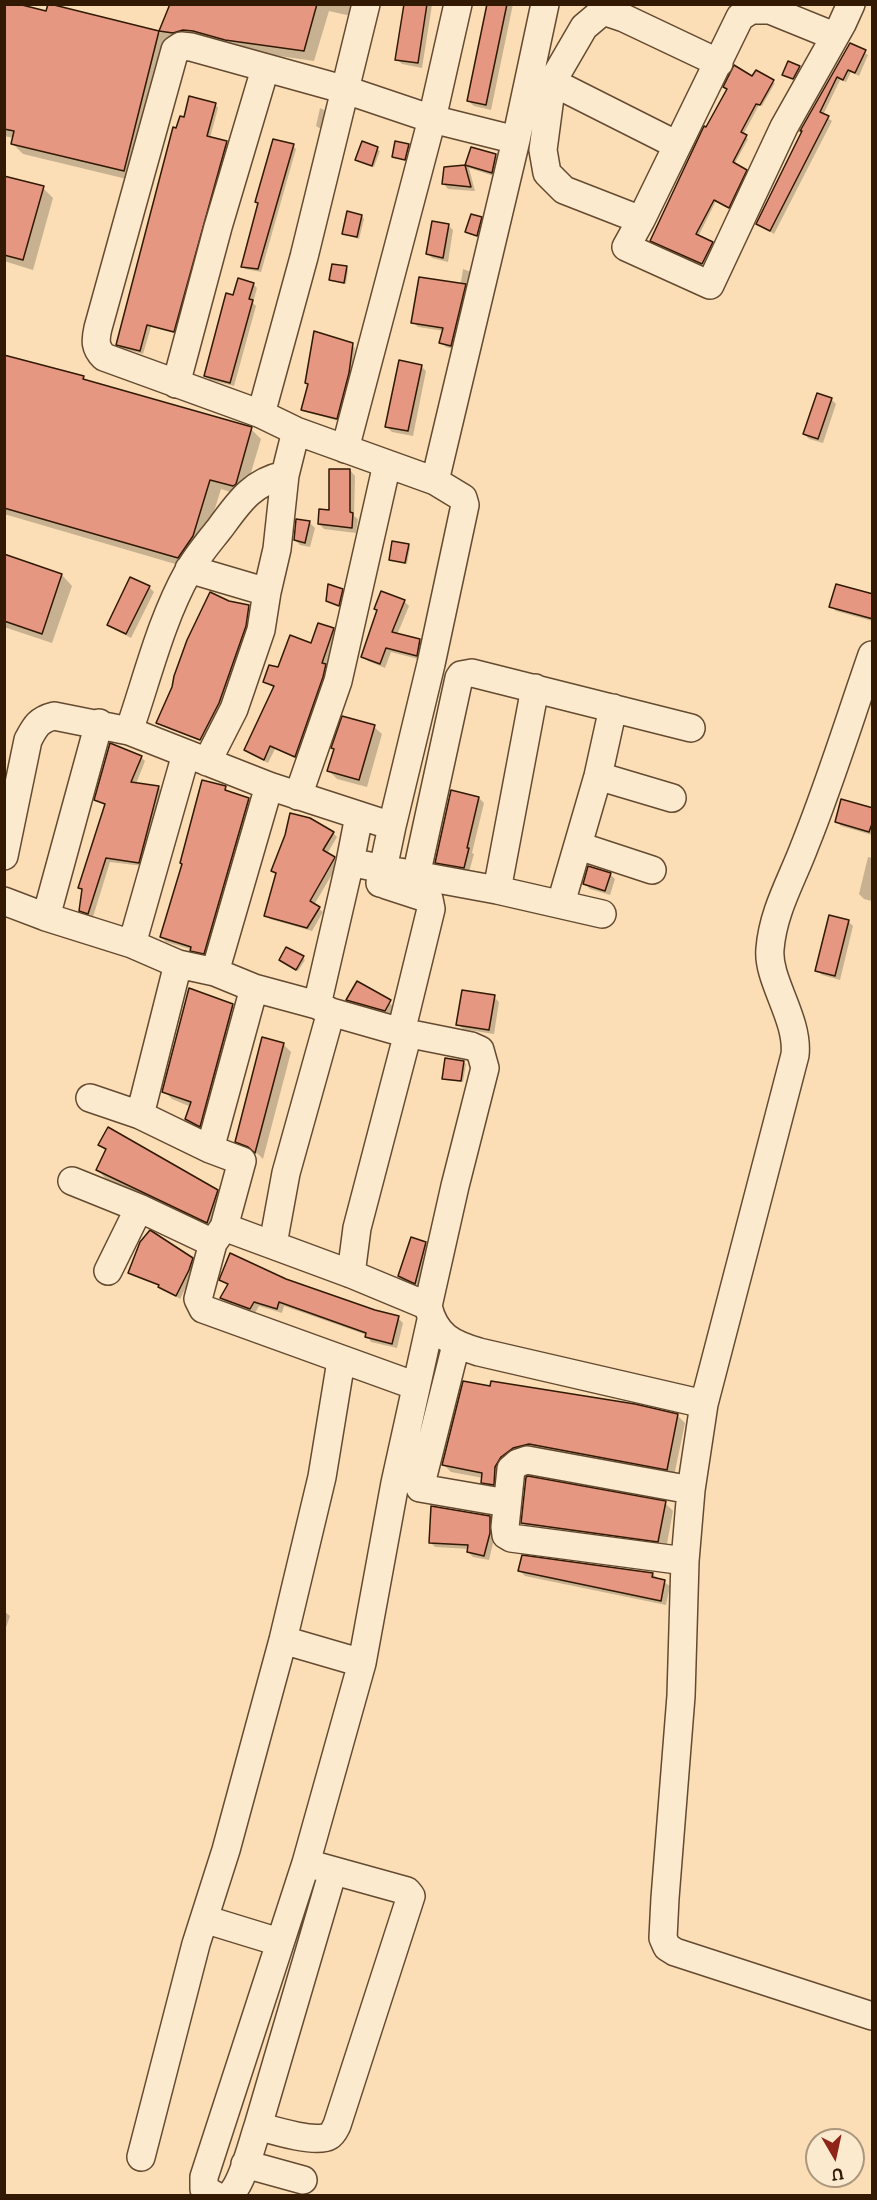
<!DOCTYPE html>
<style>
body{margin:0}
#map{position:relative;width:877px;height:2200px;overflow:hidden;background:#fbdeb5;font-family:"IM FELL DW Pica",serif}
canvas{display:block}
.frame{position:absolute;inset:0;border:6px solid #311904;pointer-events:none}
.north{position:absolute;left:805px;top:2128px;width:60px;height:60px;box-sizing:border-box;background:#fceacf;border:2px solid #ab967e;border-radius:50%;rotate:171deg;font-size:16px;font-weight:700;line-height:24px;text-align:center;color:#311904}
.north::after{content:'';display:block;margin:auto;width:21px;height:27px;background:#8f2418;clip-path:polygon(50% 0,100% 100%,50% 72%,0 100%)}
</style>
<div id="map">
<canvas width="877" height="2200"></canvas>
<div class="frame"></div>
<div class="north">U</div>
</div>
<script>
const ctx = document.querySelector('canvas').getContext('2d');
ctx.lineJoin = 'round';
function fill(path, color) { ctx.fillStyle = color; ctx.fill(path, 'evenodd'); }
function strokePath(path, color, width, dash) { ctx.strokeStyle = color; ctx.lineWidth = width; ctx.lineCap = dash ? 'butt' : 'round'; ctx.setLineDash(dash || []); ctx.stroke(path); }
const shadow = new Path2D(`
 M4,4l43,9 2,-7 111,27 12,-29h182l-3,12 -22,-5 -15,50 -77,-11 -43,-10 -59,141 -112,-27 -11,-11 2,-5 -10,-2zM190,27v3l-17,4v-3z
 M405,4l27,1 -10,63 -20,-4 -5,-5z
 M488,4h25l-22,106 -17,-4 -6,-5z
 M850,44l18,11 -9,21 -8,-4 -5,10 -6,-2 -17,35 9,6 -58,113 -16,-10z
 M789,63l12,6 -6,11 -9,-4z
 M753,78l22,5 -13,23 -3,-1 -16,30 5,4 -14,26 14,8 -17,36 -15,-8 -18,36 16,8 -9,20 -51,-23 52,-113 22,-39 -3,-3z
 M215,104l3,4 -8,30 16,5 4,3 -53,188 -26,-7 -8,27 -22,-6 -4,-4 60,-214z
 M320,108l6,3 -5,18 -5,-3z
 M363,143l17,8 -6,16 -18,-7z
 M408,145l2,2 -3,14 -14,-4z
 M293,146l3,3 -35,123 -16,-3 -3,-3z
 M472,148l24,8 5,5 -4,16 -28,-9 6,23 -27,-2 -5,-6 2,-15 21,-2z
 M4,178l39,10 10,10 -20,72 -29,-9z
 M362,216l2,3 -5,20 -14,-4 -2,-2z
 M481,218l2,2 -4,17 -10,-3 -2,-2z
 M448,225l5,5 -5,32 -16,-4 -5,-5z
 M346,268l2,2 -2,14 -15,-4z
 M463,269l8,3 -4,13h-3l6,6 -14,59 -10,-3 -5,-5 3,-11 -26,-4 -5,-5 51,-36 -3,-4z
 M253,284l4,4 -4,15 3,3 -22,80 -24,-6 -5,-4 29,-79z
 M352,345l3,3 -4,28 -12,45 -33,-9 -3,-3z
 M4,357l79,20 5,5 163,47 10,10 -17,57 -23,-7 -18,58 -14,21 -185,-54z
 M421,366l5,5 -13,65 -21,-4 -5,-5z
 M831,399l5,5 -13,39 -14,-4 -5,-5z
 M350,470l5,6 -1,40 4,3 -2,14 -32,-4 -5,-5 11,-12z
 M310,523l5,5 -5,19 -10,-2 -5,-5z
 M408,545l2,2 -3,17 -17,-5z
 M4,556l58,19 10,11 -20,57 -48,-16z
 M149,587l5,5 -23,46 -17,-9 -5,-5z
 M342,591l2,2 -3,14 -14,-6z
 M872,596v25l-36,-10 -5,-5z
 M404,601l5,5 -12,29 23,5 5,5 -3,15 -31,-8 -6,16 -17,-7 -6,-5 16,-45 -3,-2z
 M229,602l19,5 3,2 -4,20 -26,77 -18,36 -45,-19z
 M333,630l4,4 -11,32 3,4 -30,90 -24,-11 -7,14 -18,-9 -4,-4 28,-62 -9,-6z
 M374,727l8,7 -15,53 -30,-8 -8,-8 6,-21z
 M141,757l4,4 -9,23 22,3 4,4 -19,75 -33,-4 -17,55 -8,-2 -4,-5 2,-19 -3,-3 26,-82 -10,-7z
 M225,788l5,5 18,6 5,5 -44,154 -12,-3 -4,-5 -27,-8 -5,-5z
 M479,798l5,5 -12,50 2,1 -5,18 -27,-5 -5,-5z
 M872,810v25l-31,-9 -5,-5z
 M333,833l4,4 -10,17 7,4 4,6 -24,41 9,7 -11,19 -42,-12 -4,-4 11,-40 -4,-5z
 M868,857l4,1v43l-8,-2 -5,-5z
 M610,874l5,5 -5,16 -20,-6 -5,-5z
 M848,921l5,5 -13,54 -18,-5 -6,-5z
 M303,958l2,2 -7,11 -15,-9z
 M358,983l37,24 -5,8 -38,-11 -4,-4z
 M494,997l5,5 -5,32 -31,-5 -5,-5z
 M232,1006l8,7 -32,120 -13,-6 -8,-8 4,-12 -19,-8 -8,-8z
 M283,1044l8,8 -28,107 -5,-5 -13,-5 -8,-8z
 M463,1062l3,2 -3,18 -17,-2 -2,-2z
 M100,1144l117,47 8,8 -10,30 -110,-51 -7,-8 9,-18z
 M425,1243l4,4 -10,39 -16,-6 -3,-4z
 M192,1259l4,4 -5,14 -11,22 -20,-13 -27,-10 -4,-3z
 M221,1280h64l90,32 23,6 5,5 -6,25 -26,-6 -4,-7 -83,-29 -2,7 -23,-7 -4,7 -28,-10 -5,-5 7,-12z
 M491,1387l186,28 8,8 -11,53 -136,-25 -37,40 -11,-1 -7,-8v-4l-32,-6 -7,-7z
 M665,1503l8,8 -7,38 -135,-18 -8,-8z
 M490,1517l5,6 -1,16 -5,21 -16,-3 -5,-5 1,-3 -34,-2 -5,-5z
 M520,1571l132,3 18,12 -4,19 -141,-29z
 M4,1611l6,5 -6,17z`);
const building = new Path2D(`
 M4,4h14l28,7 2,-7h2l109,27 -35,140 -113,-27 3,-13 -10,-2z
 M170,4h147l-13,47 -79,-11 -32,-9 -10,-1 -10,3 -14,-2z
 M404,4h23l-9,59 -23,-3z
 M487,4h20l-21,101 -19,-4z
 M850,43l16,7 -11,23 -7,-3 -5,10 -6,-3 -17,35 9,4 -59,115 -14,-7 46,-93h-2z
 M788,61l12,5 -7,13 -11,-4z
 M734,65l18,11 4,-6 18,10 -14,25 -4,-1 -15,28 6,3 -14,27 14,8 -18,38 -15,-8 -18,34 17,8 -11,22 -52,-23 54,-115 2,1 21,-38 -4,-2z
 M189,96l27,7 -9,33 20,5 -53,191 -27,-7 -7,26 -24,-6 57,-218 3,1 4,-12 4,1z
 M273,139l21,5 -36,125 -17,-2 17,-64 -3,-1z
 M362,141l16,6 -6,19 -17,-6z
 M395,141l14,3 -4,16 -13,-3z
 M471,147l25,7 -4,19 -27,-8z
 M465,165l6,22 -29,-3 2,-17z
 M4,176l40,10 -21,74 -19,-5z
 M347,211l15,4 -5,22 -15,-3z
 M471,214l11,3 -5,19 -12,-4z
 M432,221l17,3 -6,34 -17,-4z
 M332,264l15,2 -3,17 -15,-3z
 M419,277l47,7 -15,62 -12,-3 4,-15 -32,-5z
 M238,278l16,5 -5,16 4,1 -23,83 -26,-7 22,-83 7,2z
 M314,331l39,12 -4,30 -12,46 -36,-9 7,-26 -3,-1z
 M4,355l80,21 -1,3 169,48 -16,57 -3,2 -23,-6 -17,56 -15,22 -174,-50z
 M399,360l23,5 -14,66 -23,-4z
 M817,393l15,5 -14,41 -15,-5z
 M329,469h21v43l3,1 -1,15 -34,-4 1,-15 10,1z
 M296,519l14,2 -5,22 -11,-3z
 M392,541l17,3 -4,19 -16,-3z
 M4,554l58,20 -20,60 -38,-13z
 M130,577l20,9 -24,48 -19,-9z
 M328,584l15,5 -4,17 -13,-5z
 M836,584l37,10v25l-44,-12z
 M381,591l24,9 -13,32 28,7 -3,17 -31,-8 -6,16 -19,-7 16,-47 -3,-1z
 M210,592l19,9 20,4 -3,21 -27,77 -19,37 -44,-17 16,-36 2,-11 13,-36z
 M318,623l16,5 -12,35 4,1 -3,13 -28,80 -25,-11 -6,14 -20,-10 30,-64 -11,-4 6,-17 9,2 12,-32 21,8z
 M342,716l33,9 -16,55 -32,-9 7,-22 -3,-1z
 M110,743l32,13 -11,26 28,4 -20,77 -33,-5 -18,56 -9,-3 3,-22 -4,-1 27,-84 -11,-4z
 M202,780l24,6 -1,4 24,8 -45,156 -14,-3 1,-4 -31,-10 22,-73 -2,-1z
 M451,790l28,7 -12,51h2l-5,20 -29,-5z
 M841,799l32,9v13l-4,11 -34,-10z
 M290,813l20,5 24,14 -11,18 12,7 -1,2 -24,42 10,6 -13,21 -43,-12 12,-43 -5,-2 14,-36z
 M588,866l23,7 -6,18 -22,-7z
 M829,915l20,5 -14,56 -20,-5z
 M286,947l18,9 -8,14 -17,-10z
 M357,981l34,19 -6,11 -39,-11z
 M189,988l44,16 -33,123 -15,-8 6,-17 -29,-10z
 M462,990l33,5 -6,35 -33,-5z
 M262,1037l22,6 -29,110 -7,-6 -13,-5z
 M445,1058l19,3 -3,20 -19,-2z
 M108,1127l110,63 -11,33 -111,-53 10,-21 -8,-4z
 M150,1230l43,28 -4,12 -13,26 -18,-9 1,-2 -31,-12 12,-31z
 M411,1237l15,5 -11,42 -17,-8z
 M230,1253l56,26 89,31 24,6 -7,28 -27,-7 1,-4 -87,-31 -2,7 -23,-7 -4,7 -30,-11 8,-14 -9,-4z
 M463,1381l27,5 1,-5 144,23 43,10 -11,56 -138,-26 -16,4 -12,9 -6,10 -1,18 -13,-2 1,-10 -40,-8z
 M528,1476l138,25 -8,41 -137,-19 5,-46z
 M431,1506l59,10v17l-6,23 -17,-4 1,-7 -39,-2z
 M522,1555l131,18 -1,4 13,3 -4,21 -143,-30z`);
const minor = new Path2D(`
 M834,36l-64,-26h-19l-11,7 -99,203 -15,27 84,38 74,-158 58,-103 9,-20
 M552,82l125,63
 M641,220l-77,-30 -17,-17 -4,-23 9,-68 32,-55 19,-16 21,7 95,45
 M176,384l42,-157 47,-158
 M261,414l43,-157 62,-253
 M345,449l87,-330 26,-115
 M435,481l81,-341 29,-136
 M189,569l78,23
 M872,655c-22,63 -42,128 -67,190 -13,35 -32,66 -35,104 -3,31 29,70 25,106l-91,349 -13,86 -6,71 -4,135 -16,202 -2,40 4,9 8,5 197,64
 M129,731c18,-52 32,-111 59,-159 8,-15 21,-30 32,-44 19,-26 32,-46 65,-53
 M207,762l27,-53 27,-79 6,-38 10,-43 8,-74 11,-44
 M598,776l74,22
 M298,796l40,-115 49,-217
 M579,846l73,24
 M4,856l24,-116c7,-13 10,-20 26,-24l75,15 140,55 123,40 39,-162 34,-159 -2,-7 -28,-17 -139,-50 -35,-17 -157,-57c-9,-9 -9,-16 -6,-29l77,-278 6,-4 10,1 155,43 86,29 84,21
 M350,862l9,-46
 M416,876l43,-198 2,-3 11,-2 219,55
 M380,883l3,-14 114,21 105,24
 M386,885l43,14 2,10 -30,123
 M497,890l38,-202
 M4,901l42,16 86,27 46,20 37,8 39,16 63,17 14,7 70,20 70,14 9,4 5,18 -30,118 -27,120c7,30 24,38 51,46l225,52
 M561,903l37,-127 15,-68
 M46,917l53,-194
 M132,944l54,-190
 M215,972l54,-186
 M317,1005l33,-143 33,7 9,-43
 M90,1098l50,17 70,34 32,12 -18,66 -11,16 -15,56 5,10 213,77
 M140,1115l38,-151
 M210,1149l44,-161
 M72,1181l67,27 74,35
 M224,1227l127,47 77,32
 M273,1244l13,-71 45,-161
 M108,1271l31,-63
 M351,1274l6,-46 51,-195
 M456,1345l-36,143 87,15
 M685,1561l-174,-23 -5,-3 -1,-8 6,-58 7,-6 9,-3 164,30
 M283,1640l79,23
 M306,1863l101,28 4,5 -74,229c-2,4 -4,9 -8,11 -12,8 -57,-6 -71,-10l75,-255
 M204,1919l75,23
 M141,2157l55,-213 30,-94 57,-210 39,-163 19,-116
 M245,2164l58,16
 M216,2196l-12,-7v-12l102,-314 56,-200 33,-180 36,-163
 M228,2196c14,-9 24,-53 30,-70`);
fill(shadow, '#0003');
fill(building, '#e59781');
strokePath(building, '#311904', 1.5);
strokePath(minor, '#644a30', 30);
strokePath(minor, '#fceacf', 27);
</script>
